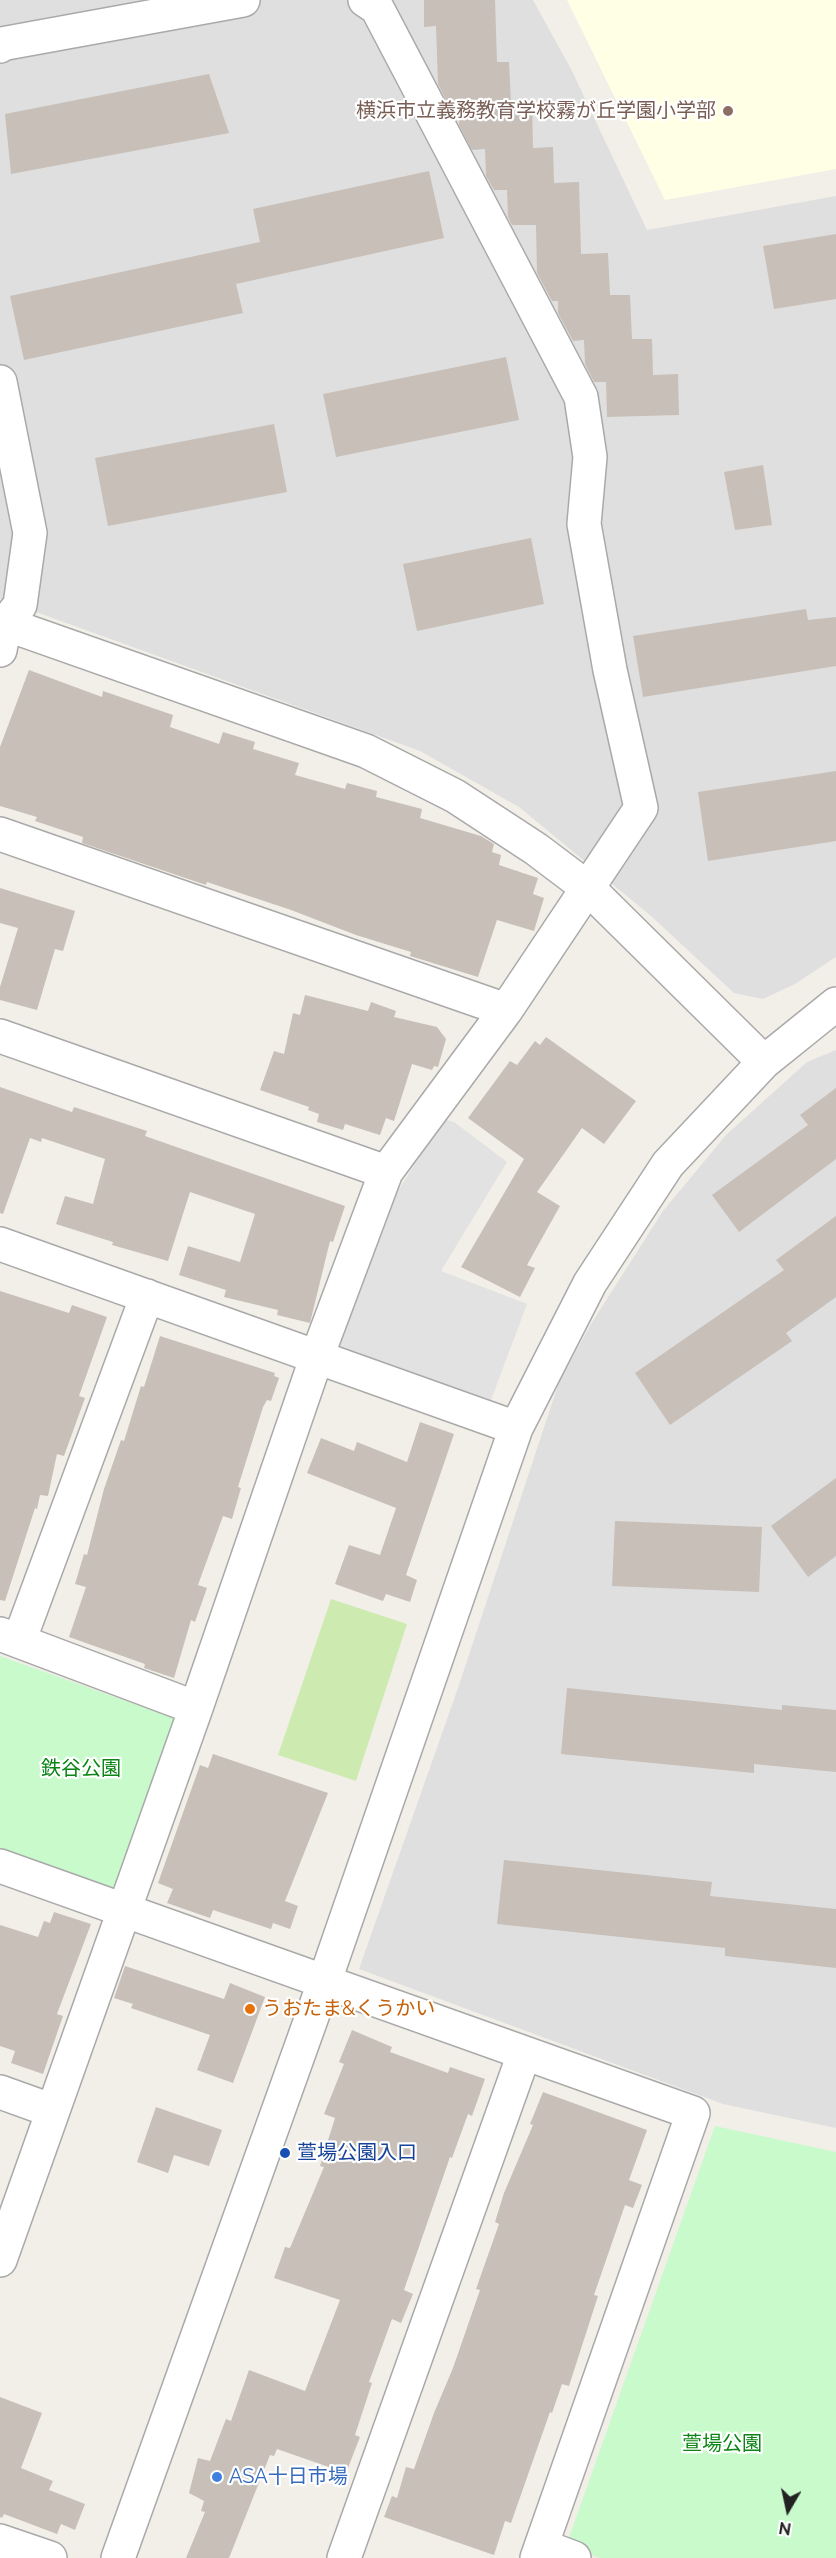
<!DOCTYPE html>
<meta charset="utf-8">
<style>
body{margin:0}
#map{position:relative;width:836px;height:2558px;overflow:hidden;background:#f2efe9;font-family:Raleway,sans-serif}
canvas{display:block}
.north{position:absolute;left:758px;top:2480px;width:60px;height:60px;-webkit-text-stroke:4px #fff;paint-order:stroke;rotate:189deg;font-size:16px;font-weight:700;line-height:24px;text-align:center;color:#222}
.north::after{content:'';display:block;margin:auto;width:21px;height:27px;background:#222;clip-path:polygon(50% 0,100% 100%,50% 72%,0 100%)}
</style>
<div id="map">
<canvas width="836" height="2558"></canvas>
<div class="north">N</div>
</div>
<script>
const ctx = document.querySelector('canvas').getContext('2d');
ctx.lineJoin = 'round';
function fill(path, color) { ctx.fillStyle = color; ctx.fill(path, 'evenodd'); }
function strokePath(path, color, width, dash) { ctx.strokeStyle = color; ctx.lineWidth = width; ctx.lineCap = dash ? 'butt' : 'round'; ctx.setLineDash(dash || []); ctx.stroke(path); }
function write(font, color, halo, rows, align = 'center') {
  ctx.font = font + ' Raleway,"Noto Sans JP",sans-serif'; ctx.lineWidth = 4.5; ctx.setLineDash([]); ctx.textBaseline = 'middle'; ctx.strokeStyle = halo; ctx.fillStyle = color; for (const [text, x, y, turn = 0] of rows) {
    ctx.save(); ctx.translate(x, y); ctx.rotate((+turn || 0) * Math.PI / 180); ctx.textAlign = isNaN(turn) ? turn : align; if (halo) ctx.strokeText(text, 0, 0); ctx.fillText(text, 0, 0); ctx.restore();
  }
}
const residential = new Path2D(`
 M0,0h533l39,71 75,159 189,-34v761l-41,27 -32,15 -29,-6 -83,-77 -132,-109 -99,-56 -420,-152z
 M836,1050v1078l-113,-24 -364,-135 100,-284 100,-303 32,-58 72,-113 63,-76 81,-73z`);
const education = new Path2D(`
 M567,0h269v169l-171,31z`);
const grass = new Path2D(`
 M331,1599l76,25 -51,157 -78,-26z`);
const park = new Path2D(`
 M0,1656l182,65 -63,173 -119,-42z
 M715,2126l121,26v406h-236l-34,-12z`);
const parking = new Path2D(`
 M443,1119l11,3 53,40 -66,109 86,33 -36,96 -146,-49 -7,-7 35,-89 15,-48z`);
const building = new Path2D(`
 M424,0h71l2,62h12l2,41h21l1,45 20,-1 1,36 25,-1 2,72 27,-1 2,42h20l2,44h20l1,36 25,-1 1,41 -72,2 -1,-35h-12l-9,-18 -1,-24 -11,1 -15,-28v-12h-6l-15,-28 -1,-48h-24l-4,-8 -1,-27h-13l-8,-14 -1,-27 -13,1 -13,-25v-15h-8l-13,-26 -2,-58 -12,1z
 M209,74l20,59 -218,41 -6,-60z
 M429,171l15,67 -208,46 7,29 -219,47 -14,-64 250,-54 -7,-33z
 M836,234v65l-62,10 -11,-63z
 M506,357l13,63 -183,37 -13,-63z
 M274,424l13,68 -179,34 -13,-68z
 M763,465l9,60 -37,5 -11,-58z
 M531,538l13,66 -127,27 -14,-67z
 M806,609l2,11 28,-3v49l-193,31 -10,-61z
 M29,670l73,27 1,-6 70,24 -3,12 49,17 4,-12 32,10 -2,7 46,14 -4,12 50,14 2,-6 30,8 -1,6 46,12 -2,9 61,18 13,8 -2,8 9,3 -2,10 39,13 -5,16 11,4 -10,33 -37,-11 -19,57 -68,-21 1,-4 -55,-17 -65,-25 -84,-28 -1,3 -124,-42 1,-6 -48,-16 2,-4 -37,-11v-59z
 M836,771v70l-128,20 -10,-69z
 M0,888l75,23 -12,40 -8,-2 -18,61 -37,-10v-13l18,-59 -18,-5z
 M305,995l63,16 3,-9 25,9 -2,6 43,10 9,12 -8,28 -4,-1 -2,4 -20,-6 -18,57 -8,-3 -6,17 -35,-11 -2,6 -26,-8 2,-8 -11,-4 1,-3 -49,-17 14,-39 10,3 9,-41 7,2z
 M546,1037l90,64 -32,43 -22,-16 -45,64 23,14 -33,59 8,3 -15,29 -59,-30 63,-108 -56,-41 42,-57 7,4 18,-24 5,4z
 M0,1087l72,25 2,-5 73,24 -2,5 200,70 -12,36 -3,-1 -20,82 -33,-8 1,-5 -54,-13 2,-7 -47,-15 9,-29 52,16 15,-48 -65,-22 -22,69 -56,-16 1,-3 -57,-18 9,-28 28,8 12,-45 -63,-21 -1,4 -11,-4 -27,76 -3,-1z
 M836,1088v71l-97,73 -27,-37 96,-70 -8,-10z
 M836,1216v81l-50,36 6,8 -122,84 -35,-52 149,-103 -8,-10z
 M0,1291l69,22 3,-8 35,12 -28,79 6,2 -21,58 -7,-2 -9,42 -8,-1 -3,14 -2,-1 -30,93 -5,-1z
 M160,1336l115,37 -1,3 5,2 -8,23 -4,-1 -4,7 -25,80 3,1 -9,31 -9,-3 -25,69 9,3 -12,34 -4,-2 -17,58 -30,-10 1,-4 -76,-27 17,-50 -11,-3 9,-30 3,1 17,-66 17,-49 3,1 17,-55 3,1z
 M420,1422l34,12 -48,141 11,5 -7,22 -24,-8 -3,7 -48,-17 14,-39 31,10 16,-47 -89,-35 14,-35 33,13 3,-9 50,20z
 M836,1478v78l-28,21 -37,-51z
 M615,1521l147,6 -3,65 -147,-6z
 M567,1688l215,22v-5l54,5v62l-82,-8v9l-193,-19z
 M213,1754l115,39 -43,108 13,5 -8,23 -17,-6 -2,6 -58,-19 -3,8 -43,-15 6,-14 -15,-6 42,-118 8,3z
 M504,1860l208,22 -2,14 126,13v59l-111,-12v-8l-228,-24z
 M54,1912l37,12 -34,90 6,2 -20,58 -32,-11 4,-12 -15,-5v-121l38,12 6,-16 6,2z
 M125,1966l99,33 6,-16 35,14 -32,86 -36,-13 13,-35 -79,-27 2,-4 -19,-6z
 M352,2030l40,17 -2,5 58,21 2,-6 35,12 -13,37 -4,-2 -16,44 -2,-1 -46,133 9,4 -12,29 -9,-4 -23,63 3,1 -17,52 5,2 -14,36 -69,-24 -3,7 -4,-1 -41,103h-43l19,-46 -4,-1 3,-10 -15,-8 9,-35 12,3 16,-42 5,2 18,-51 56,21 35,-91 -66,-22 11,-31 5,1 34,-81 -4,-1 15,-48 -11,-4 20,-50 -5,-2z
 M543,2092l104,38 -18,50 13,5 -9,23 -8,-3 -31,90 4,1 -29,90 -7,-2 -10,29 -2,-1 -39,111 -6,-2 -11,34 -110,-38 8,-21 5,2 9,-31 8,2 20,-56 19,-45 27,-78 -4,-1 23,-65 -4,-2 9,-29 29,-68 -3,-1z
 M156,2107l66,23 -13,36 -35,-11 -6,18 -31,-11z
 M0,2397l42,16 -21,55 32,13 -4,9 36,14 -10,26 -14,-6 -4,10 -53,-20 -2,4 -2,-1z`);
const minor = new Path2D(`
 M0,46l1,-2 242,-44
 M0,382l30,151 -10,72 -15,19 -5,26
 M0,622l366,129 89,45 81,53 53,40 175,173
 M0,834l506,176
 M0,1036l386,136
 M0,1244l516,184
 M0,1634l196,74
 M19,1641l128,-345
 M0,1866l693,247 -156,445
 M0,2092l53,19
 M0,2260l196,-552 120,-349 70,-187 120,-162 135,-202 -31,-138 -26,-146 6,-67 -9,-60 -204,-389 -12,-8
 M0,2541l50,17
 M542,2546l32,12
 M118,2558l206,-575 192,-555 74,-145 78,-119 96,-102 72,-58
 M344,2558l180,-504`);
const markers = [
 [728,111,6,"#8d6e63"],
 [250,2009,6,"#e8710a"],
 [285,2153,6,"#1a4fb4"],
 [217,2477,6,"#3f7fe0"]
];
const educationNames = [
 ["横浜市立義務教育学校霧が丘学園小学部",716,111]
];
const parkNames = [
 ["鉄谷公園",81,1769],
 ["萱場公園",722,2444]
];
const foodNames = [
 ["うおたま&くうかい",262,2009]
];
const transitNames = [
 ["萱場公園入口",297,2153]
];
const shopNames = [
 ["ASA十日市場",229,2477]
];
fill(residential, '#e0dfdf');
fill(education, '#ffffe5');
fill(grass, '#cdebb0');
fill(park, '#c8facc');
fill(parking, '#e2e2e2');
fill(building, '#c7bfb8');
strokePath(minor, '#a9a9a9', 36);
strokePath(minor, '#fff', 33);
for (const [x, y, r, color] of markers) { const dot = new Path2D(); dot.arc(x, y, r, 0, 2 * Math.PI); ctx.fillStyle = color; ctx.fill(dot); strokePath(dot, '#fff', 2); }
write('20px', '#785e54', '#fff', educationNames, 'right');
write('20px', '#0c8416', '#fff', parkNames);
write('20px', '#c56008', '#fff', foodNames, 'left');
write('20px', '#164399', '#fff', transitNames, 'left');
write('20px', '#366cbe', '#fff', shopNames, 'left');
</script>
